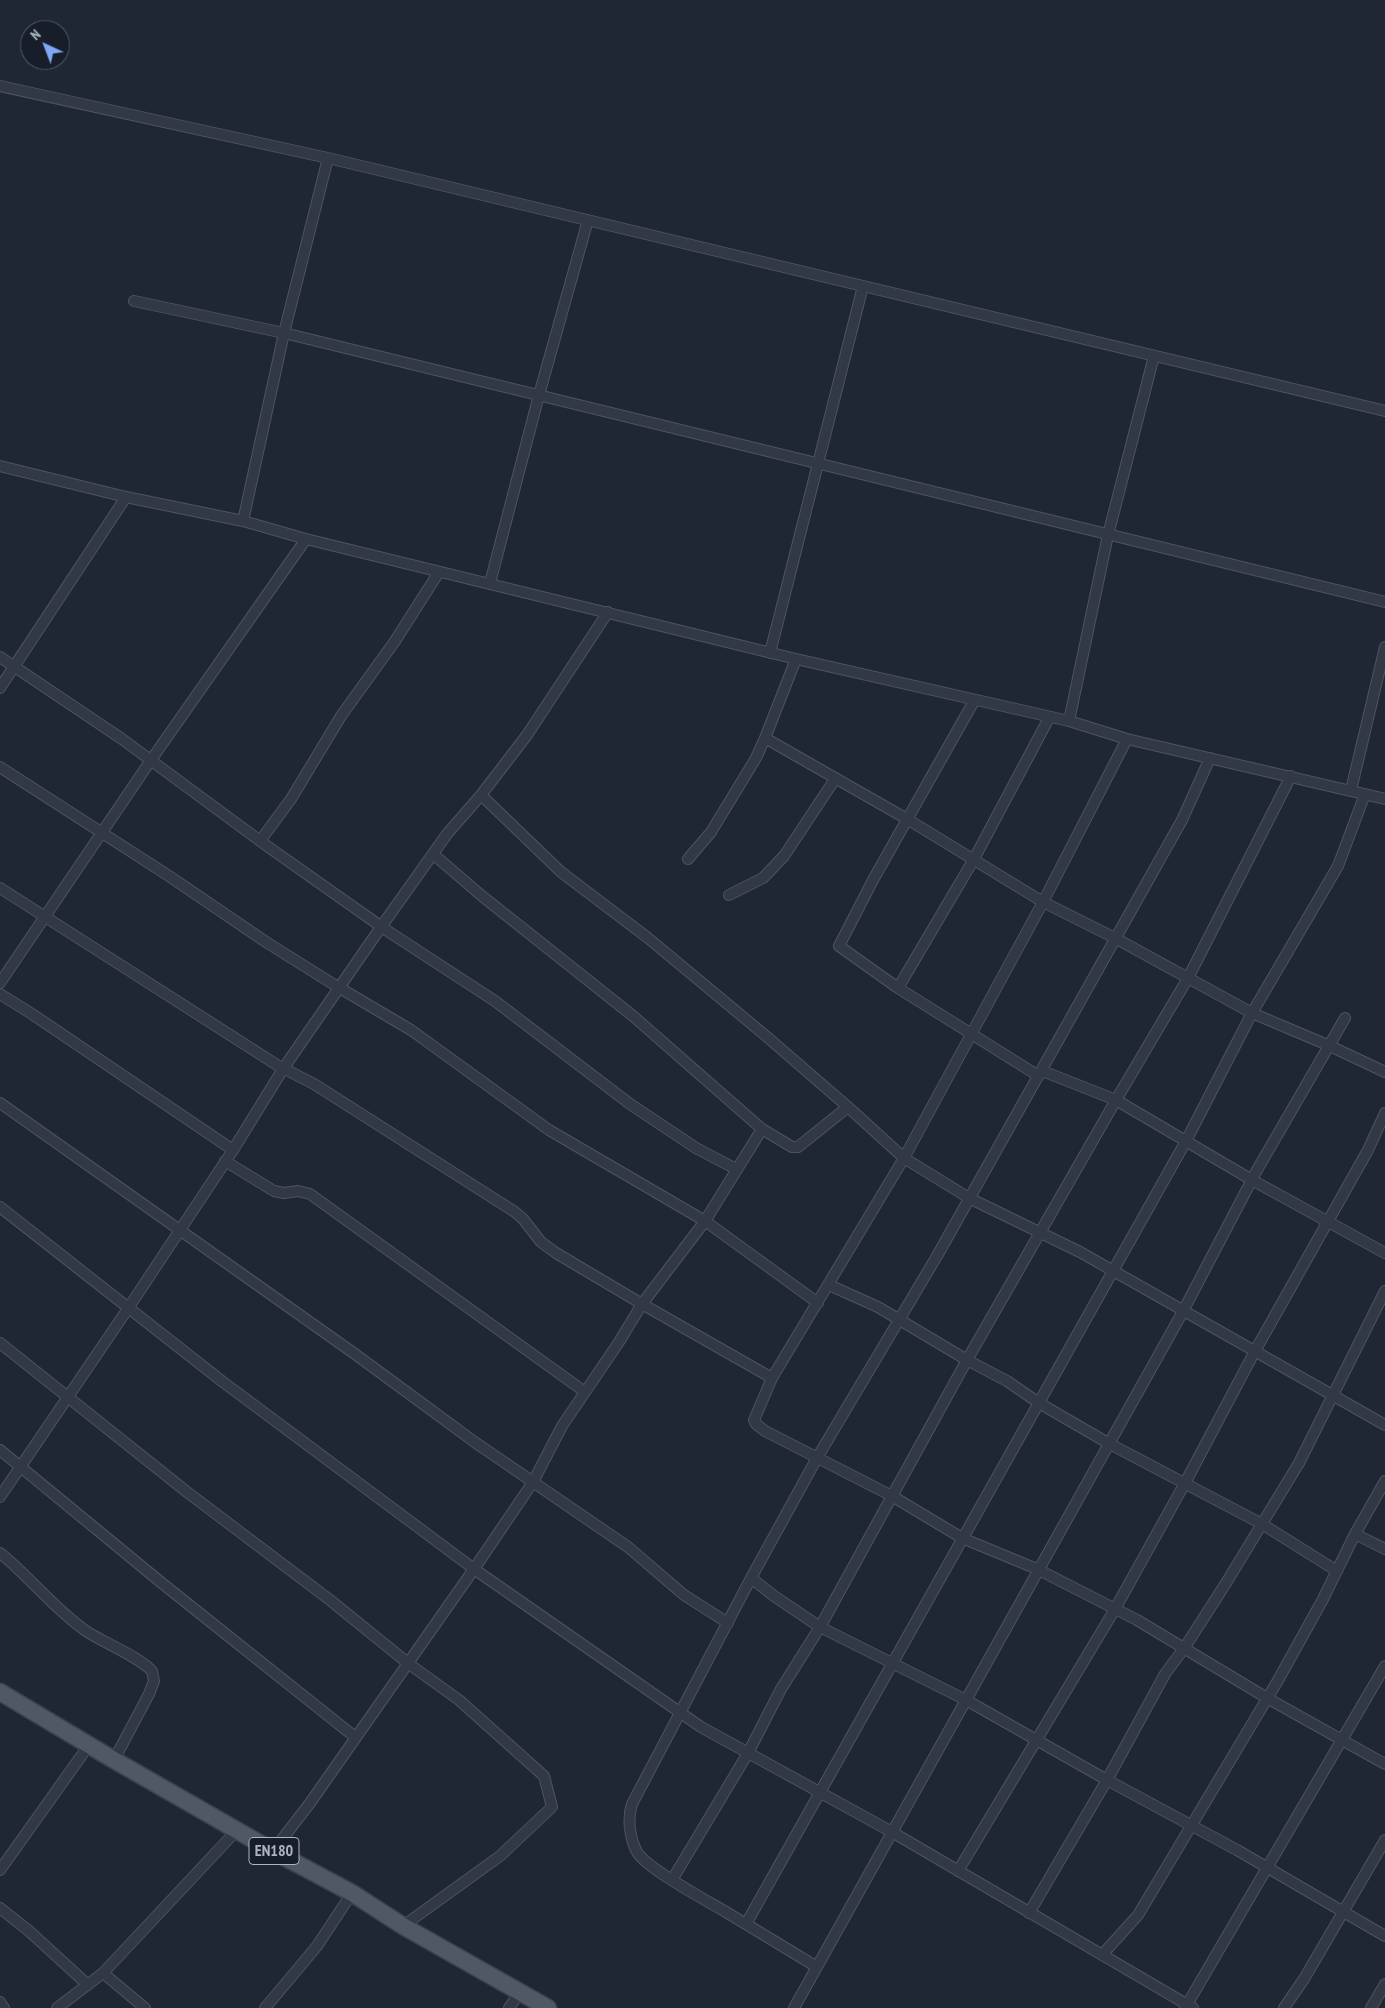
<!DOCTYPE html>
<style>
body{margin:0}
#map{position:relative;width:1385px;height:2008px;overflow:hidden;background:#1f2734;font-family:"PT Sans Narrow",sans-serif}
canvas{display:block}
.north{position:absolute;left:20px;top:20px;width:50px;height:50px;box-sizing:border-box;background:#181e29;border:1px solid #535a66;border-radius:50%;rotate:317deg;font-size:14px;font-weight:700;line-height:20px;text-align:center;color:#acb4c2}
.north::after{content:'';display:block;margin:auto;width:18px;height:22px;background:#7ea7f5;clip-path:polygon(50% 0,100% 100%,50% 72%,0 100%)}
</style>
<div id="map">
<canvas width="1385" height="2008"></canvas>
<div class="north">N</div>
</div>
<script>
const ctx = document.querySelector('canvas').getContext('2d');
ctx.lineJoin = 'round';
function strokePath(path, color, width, dash) { ctx.strokeStyle = color; ctx.lineWidth = width; ctx.lineCap = dash ? 'butt' : 'round'; ctx.setLineDash(dash || []); ctx.stroke(path); }
function write(font, color, halo, rows, align = 'center') {
  ctx.font = font + ' "PT Sans Narrow",sans-serif'; ctx.lineWidth = 5; ctx.setLineDash([]); ctx.textBaseline = 'middle'; ctx.strokeStyle = halo; ctx.fillStyle = color; for (const [text, x, y, turn = 0] of rows) {
    ctx.save(); ctx.translate(x, y); ctx.rotate((+turn || 0) * Math.PI / 180); ctx.textAlign = isNaN(turn) ? turn : align; if (halo) ctx.strokeText(text, 0, 0); ctx.fillText(text, 0, 0); ctx.restore();
  }
}
const street = new Path2D(`
 M0,86l328,72 1057,253
 M134,301l150,32 1101,269
 M0,466l126,31 117,24 63,18 490,120 273,62 58,18 258,60
 M243,521l41,-188 44,-175
 M490,583l49,-188 49,-175
 M770,653l93,-367
 M0,657l122,82 145,107 119,84 109,71 135,103 66,44 40,21
 M0,688l126,-191
 M974,701l-101,179 -34,66 59,42 139,87 8,-3 71,28 136,80 133,73
 M1069,721l39,-186 46,-179
 M765,738l142,81 136,83 72,36 137,75 78,33 55,26
 M0,767l169,109 97,66 67,42 78,46 138,100 156,91 113,82
 M1351,790l34,-143
 M481,795l80,77 87,66 118,98 82,71 56,51 65,40 111,54 305,173
 M260,841l31,-42 50,-83 54,-75 44,-69
 M433,854l49,42 151,120 129,113 30,18h6l50,-40
 M688,859l23,-27 45,-74 9,-20 31,-79
 M0,888l277,177 37,19 201,128 8,7 18,23 15,11 86,51 130,74 132,-220 139,-256 84,-163
 M729,895l34,-17 21,-22 51,-77
 M0,983l151,-223 155,-221
 M898,988l76,-129 75,-141
 M0,994l32,20 201,136
 M0,1103l355,251 121,89 152,104 56,48 44,28
 M225,1161l49,30 10,2 14,-2 12,3 275,198
 M0,1207l223,175 251,187 227,158 191,105 301,176
 M829,1285l49,22 89,53 40,21 32,22 69,40 154,81 75,47
 M0,1343l187,149 143,108 79,64 50,36 85,76 8,31 -52,49 -97,70
 M772,1378l-18,42 2,4 9,7 127,65 70,42 75,31 100,51 130,78 118,66
 M0,1450l163,134 192,153
 M0,1497l129,-190 104,-157 50,-81 98,-142 66,-93 34,-39 46,-60 81,-123
 M1355,1534l30,15
 M0,1553c30,24 54,56 86,78 18,12 52,25 66,40l2,10 -5,13 -35,66
 M751,1578l23,18 46,31 146,73 141,80 130,70 148,86
 M273,1851l37,-48 164,-234 59,-87 29,-56 57,-84 23,-38 63,-83 57,-92
 M0,1870l89,-125
 M958,1871l157,-262 70,-126 70,-132 113,-201 17,-37
 M672,1880l76,-127 33,-64 39,-62 147,-267 149,-260 72,-122 103,-202
 M0,1908l29,23 59,54
 M1029,1913l78,-133 58,-106 20,-27 41,-64 73,-120 86,-172
 M746,1924l440,-783 66,-128 86,-147 27,-72
 M1102,1955l36,-40 139,-233 45,-81 33,-67 30,-53
 M817,1967c-30,-18 -61,-37 -91,-55 -19,-11 -80,-44 -89,-60 -7,-13 -10,-33 -5,-48l119,-226 66,-120 120,-202 245,-436 28,-62
 M103,1973l42,35
 M0,2002l4,6
 M57,2008l46,-35 134,-143
 M265,2008l52,-62 35,-53
 M509,2008l11,-16
 M794,2008l387,-693 76,-145 88,-152
 M1185,2008l200,-342
 M1284,2008l20,-29 81,-139
 M1371,2008l14,-24`);
const primary = new Path2D(`
 M0,1692l114,68 159,91 79,42 51,33 145,82`);
const shields = [
 [274,1851,50]
];
const shieldNames = [
 ["EN180",274,1851]
];
strokePath(street, '#4d5460', 12);
strokePath(primary, '#3c424e', 19);
strokePath(street, '#323945', 10);
strokePath(primary, '#505865', 16);
for (const [x, y, w] of shields) { const box = new Path2D(); box.roundRect(x - w / 2, y - 13.5, w, 27, 4); ctx.fillStyle = '#181e29'; ctx.fill(box); strokePath(box, '#acb4c2', 1); }
write('bold 16px', '#acb4c2', null, shieldNames);
</script>
